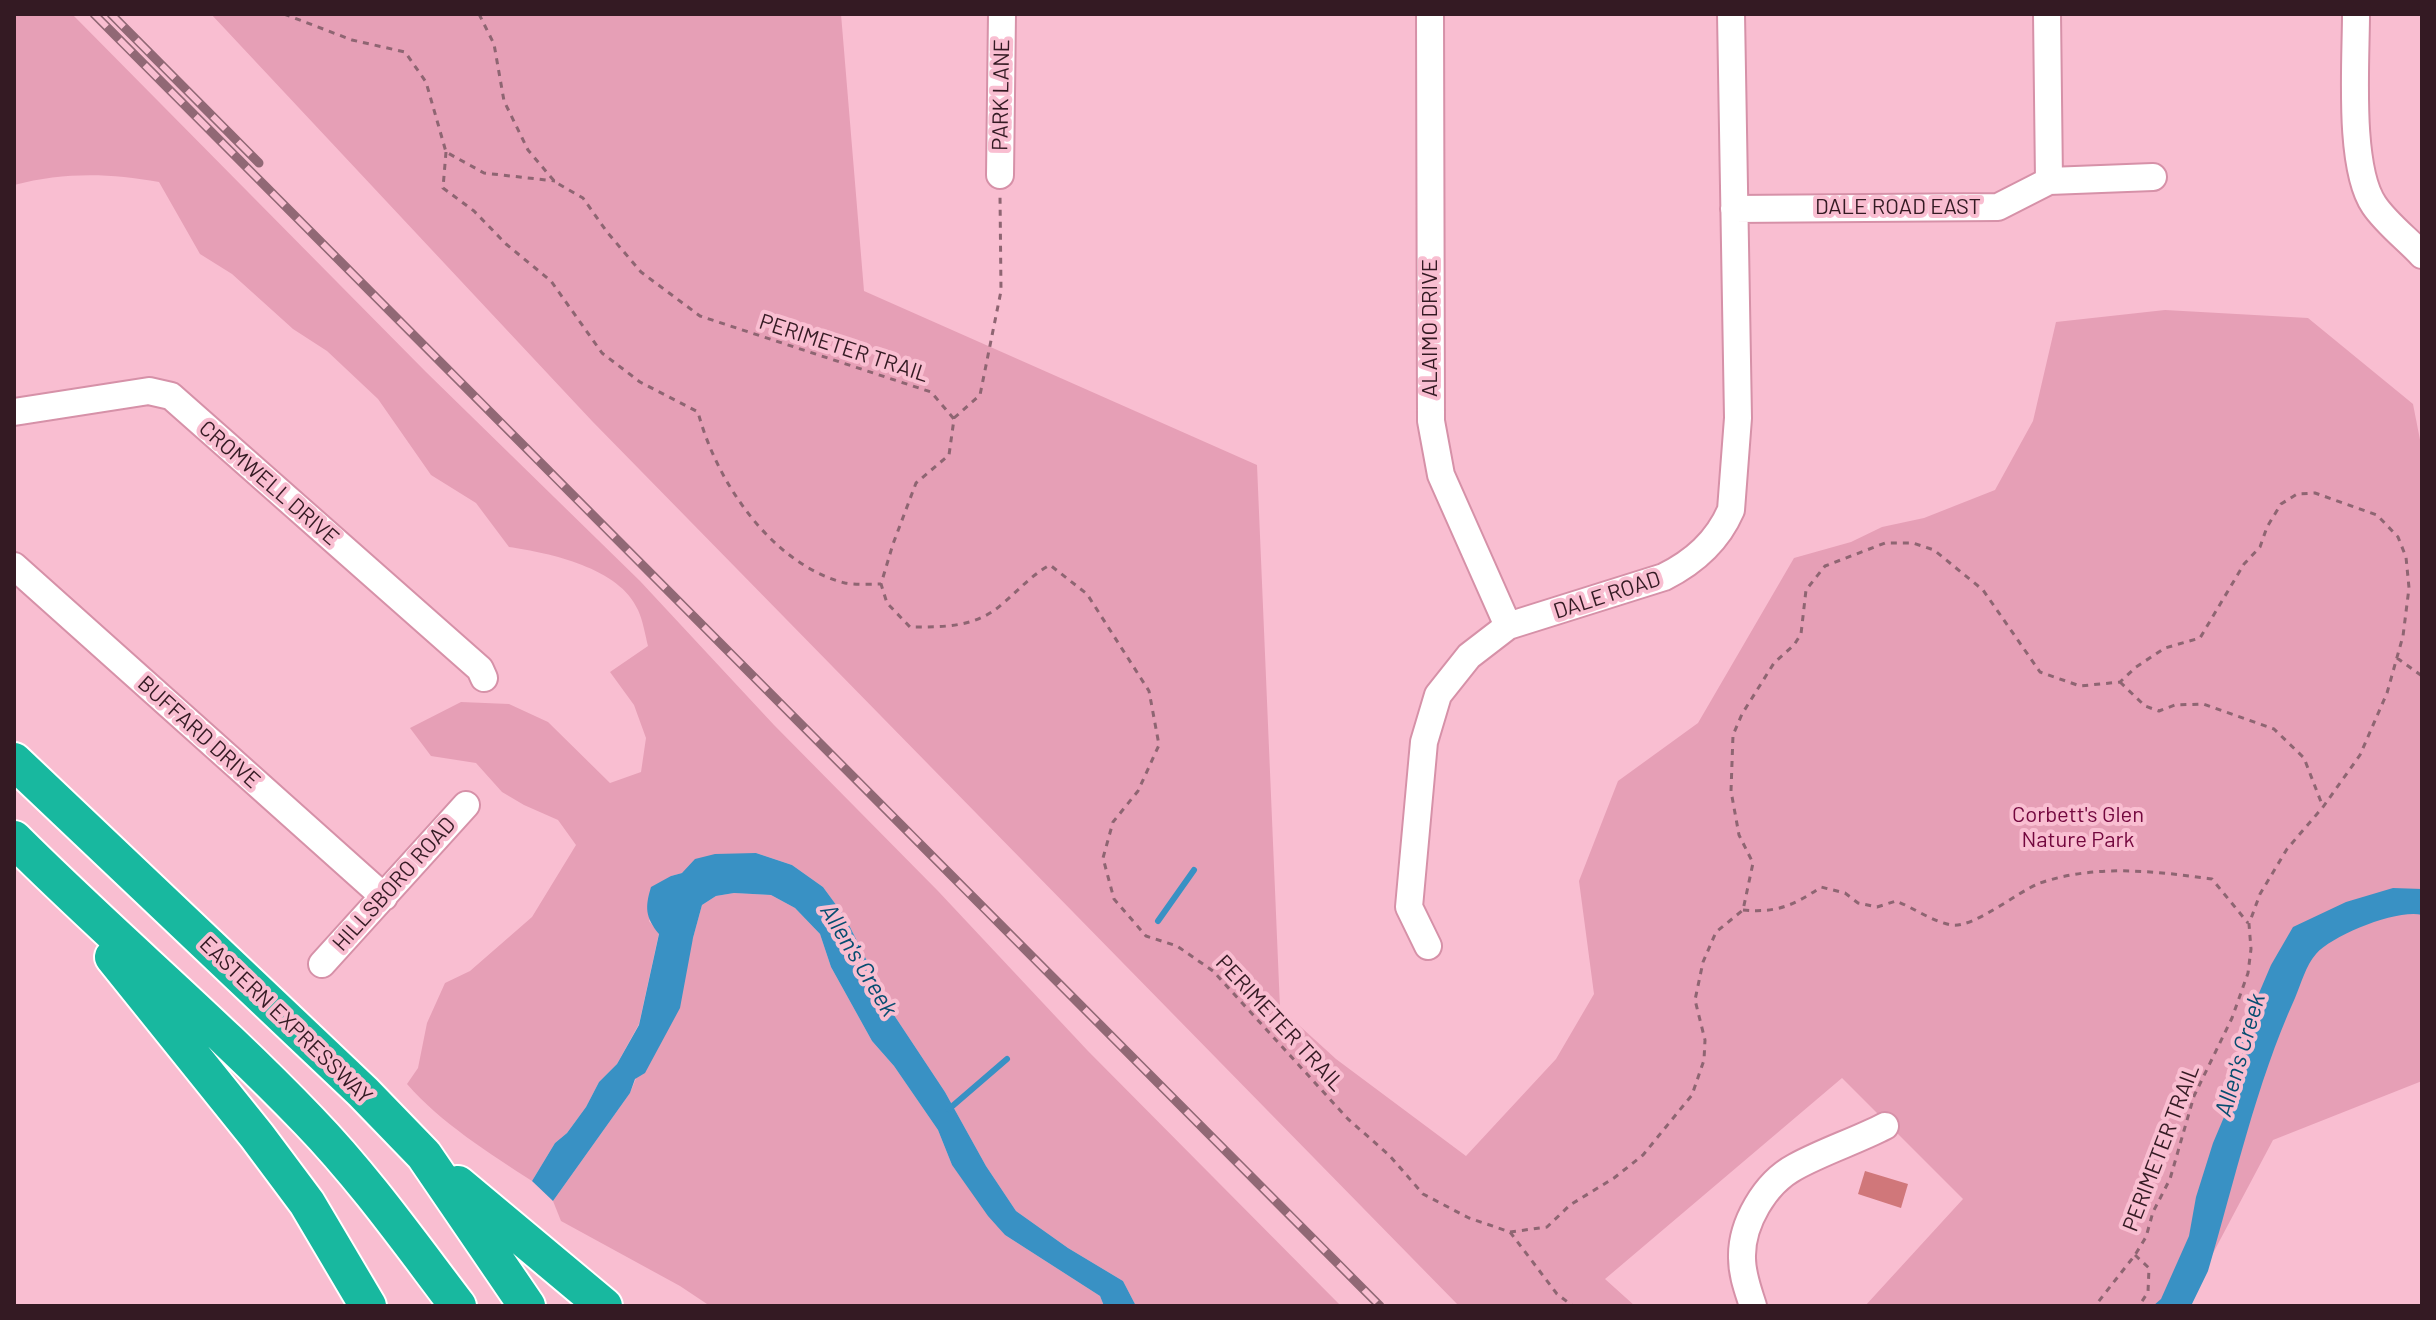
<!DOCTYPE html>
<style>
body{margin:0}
#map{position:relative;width:2436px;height:1320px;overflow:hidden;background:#f9bed1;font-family:Barlow,sans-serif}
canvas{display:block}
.frame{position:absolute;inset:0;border:16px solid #341a23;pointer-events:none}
</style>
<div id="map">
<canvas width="2436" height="1320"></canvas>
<div class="frame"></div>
</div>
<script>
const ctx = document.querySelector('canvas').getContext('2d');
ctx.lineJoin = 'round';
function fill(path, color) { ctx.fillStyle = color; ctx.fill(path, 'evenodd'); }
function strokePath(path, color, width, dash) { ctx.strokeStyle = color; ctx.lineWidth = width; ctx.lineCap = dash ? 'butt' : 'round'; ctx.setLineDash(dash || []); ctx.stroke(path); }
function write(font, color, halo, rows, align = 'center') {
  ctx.font = font + ' Barlow,sans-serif'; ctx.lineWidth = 8; ctx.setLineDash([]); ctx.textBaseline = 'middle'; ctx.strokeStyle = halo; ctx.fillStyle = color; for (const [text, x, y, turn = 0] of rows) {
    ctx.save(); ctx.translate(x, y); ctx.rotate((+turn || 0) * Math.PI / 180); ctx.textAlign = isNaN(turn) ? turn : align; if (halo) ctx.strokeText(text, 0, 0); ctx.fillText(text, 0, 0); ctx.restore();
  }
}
const green = new Path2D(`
 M14,14h58l354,358 214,209 134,144 164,166 150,160 253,255h-205l-13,-25 -55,-33 -52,-37 -30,-45 -41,-74 -51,-77 -49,-98 -22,-30 -31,-22 -36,-12 -85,23 -22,45 10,12 -20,91 -22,40 -18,18 -13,25 -19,26 -12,10 -23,38c-43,-28 -91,-58 -125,-97l11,-16 9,-45 18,-40 25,-12 62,-54 44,-72 -18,-25 -34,-15 -22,-13 -26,-29 -45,-7 -21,-28 51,-26 48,2 39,18 62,61 31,-11 5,-34 -12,-33 -24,-33 38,-26c-3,-12 -5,-25 -10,-36 -18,-42 -88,-57 -129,-63l-33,-44 -45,-28 -53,-76 -51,-48 -34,-22 -61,-55 -32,-20 -41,-72c-50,-9 -95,-10 -145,3z
 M211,14h630l23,277 393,174 23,543 56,51 130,97 90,-97 38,-65 -15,-113 39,-100 80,-58 96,-165 57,-16 31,-15 42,-9 71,-28 38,-69 23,-99 109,-12 143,8 105,86 9,46v631l-149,59 -88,166h-320l98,-107 -121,-121 -237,201 30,27h-176l-867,-885z
 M734,893l37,2 24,13 25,26 11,33 41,74 22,25 44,64 14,35 53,70 95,61 4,10h-394l-30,-20 -119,-65 -8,-20 77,-108 63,-155 9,-33 14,-9z`);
const water = new Path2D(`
 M756,853l36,12 31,22 22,30 49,98 51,77 41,74 30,45 52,37 55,33 13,25h-32l-4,-10 -95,-61 -17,-19 -36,-51 -14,-35 -44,-64 -22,-25 -41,-74 -11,-33 -25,-26 -24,-13 -37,-2 -18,3 -14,9 -9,33 -13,70 -35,65 -10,6 -5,14 -77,108 -21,-20 23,-38 12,-10 19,-26 13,-25 18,-18 22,-39 20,-91c-14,-17 -14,-27 -8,-47l20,-11 11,-3 13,-14 20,-5z
 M2393,888l29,1v26c-25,-6 -89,20 -106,39 -10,11 -15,30 -21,44 -39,86 -60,182 -87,273l-17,35h-38l8,-7 28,-63 7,-39 17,-54 11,-26 21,-91 26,-61 22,-38 53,-25z`);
const stream = new Path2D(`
 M1158,921l36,-51
 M949,1109l58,-50`);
const building = new Path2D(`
 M1865,1171l43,13 -7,24 -43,-14z`);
const path = new Path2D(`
 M284,14l68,26 53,12 21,30 20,70 38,21 71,8
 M479,14l15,30 10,57 24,49 27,32 28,16 24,34 34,40 59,44 231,76 23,27 -5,36 -33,28 -23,61 -12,40 6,19 23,24c32,0 65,1 91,-22 17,-14 29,-29 49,-40l37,29 62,97 10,54 -21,46 -25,31 -10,36 11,41 32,37 31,10 36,25 135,148 41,36 34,39 46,24 41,14 47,62 16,12
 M446,152l-3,36 31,23 32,33 45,37 51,72 38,29 58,30c18,69 73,152 147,171 11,2 25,1 36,1
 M954,418l26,-23 21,-104 -1,-96
 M2397,658l25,18
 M2120,682l25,24 14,5 16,-6 28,-1 71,25 30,29 19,49
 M1743,910c33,3 50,-4 78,-23l24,6 13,10 19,4 19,-6c18,7 37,21 56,24 22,3 65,-33 88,-42 56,-19 114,-12 172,-4l36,44
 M1510,1232l37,-5 23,-22 44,-27 29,-23 49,-60 12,-35 1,-20 -10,-40 8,-38 13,-30 27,-22 10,-47 -14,-28 -8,-44 2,-56 9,-21 32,-51 20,-18 7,-11 5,-44 19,-24 60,-23h28l21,7 49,40 57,82 40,14 40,-4 16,-15 29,-19 35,-10 44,-74 16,-17 7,-20 14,-23 16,-10 18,-1 62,22 21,22 8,20 3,31 -6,48 -16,57 -27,62 -37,52 -36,42 -27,45 -11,30 2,25 -3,24 -16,45 -38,78 -24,83 -17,33 -7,25 -11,18 -40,51
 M2135,1255l14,13 -1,24 -9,14`);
const minor = new Path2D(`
 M1430,14l1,407 10,54 67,151
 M2047,14l2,167
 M2356,14c0,48 -8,153 18,191 12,18 33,34 48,50
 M1000,175l2,-161
 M1734,209l264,-2 51,-26 104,-4
 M14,412l135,-21 22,5 309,273 4,9
 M14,566l370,331
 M1428,946l-19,-39 15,-165 14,-47 31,-39 39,-30 156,-49c30,-15 53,-35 67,-67l7,-92 -7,-404
 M322,964l144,-159
 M1753,1306c-5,-16 -11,-31 -11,-48 -1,-34 23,-75 53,-91 29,-16 61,-26 90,-41`);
const highway = new Path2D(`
 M14,761l349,331 61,63 103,151
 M14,839c96,96 201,184 295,282 55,57 101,122 149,185
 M113,957l144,179 50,67 61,103
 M458,1184l146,122`);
const rail = new Path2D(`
 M94,14l1286,1292
 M111,14l148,149`);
const streetNames = [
 ["PARK LANE",1001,95,-89],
 ["DALE ROAD EAST",1898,207],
 ["ALAIMO DRIVE",1430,328,-90],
 ["PERIMETER TRAIL",844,348,18],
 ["CROMWELL DRIVE",269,483,41],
 ["DALE ROAD",1607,595,-18],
 ["BUFFARD DRIVE",199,732,42],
 ["HILLSBORO ROAD",394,884,-48],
 ["EASTERN EXPRESSWAY",286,1020,44],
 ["PERIMETER TRAIL",1280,1023,47],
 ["PERIMETER TRAIL",2161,1148,-69]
];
const parkNames = [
 ["Corbett's Glen",2078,815],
 ["Nature Park",2078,840]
];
const waterNames = [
 ["Allen's Creek",859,960,59],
 ["Allen's Creek",2240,1055,-74]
];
fill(green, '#e69fb6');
fill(water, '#3991c4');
strokePath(stream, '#3991c4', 6);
fill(building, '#d0777a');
strokePath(minor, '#d691a8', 30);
strokePath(highway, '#fff', 40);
strokePath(path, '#8e6572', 3, [6, 6]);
strokePath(minor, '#fff', 26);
strokePath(highway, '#18b89f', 36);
strokePath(rail, '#916875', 9);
strokePath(rail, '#f9bed1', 6, [18]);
write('22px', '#341a23', '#f9bed1', streetNames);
write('22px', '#73073e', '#f9bed1', parkNames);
write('italic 24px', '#064d70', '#f9bed1', waterNames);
</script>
